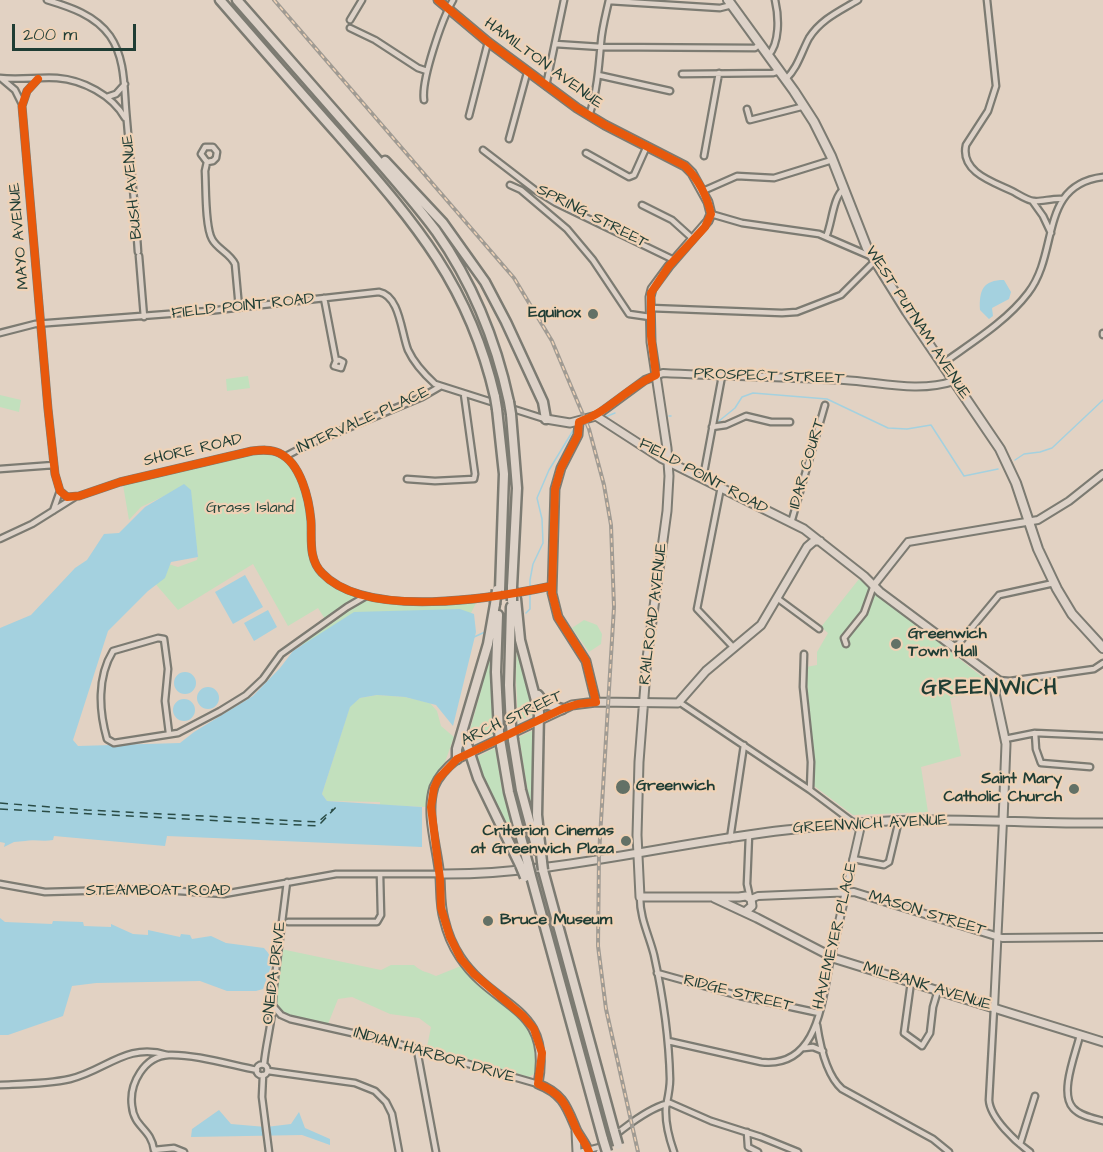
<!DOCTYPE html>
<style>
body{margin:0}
#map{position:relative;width:1103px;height:1152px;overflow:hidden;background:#e2d2c3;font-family:"Architects Daughter",sans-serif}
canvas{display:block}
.scale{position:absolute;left:12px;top:24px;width:124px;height:27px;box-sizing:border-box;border:3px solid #1f3d34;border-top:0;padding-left:8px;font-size:18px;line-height:21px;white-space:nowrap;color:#1f3d34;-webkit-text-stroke:4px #efd2b6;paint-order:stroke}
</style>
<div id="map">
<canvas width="1103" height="1152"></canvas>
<div class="scale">200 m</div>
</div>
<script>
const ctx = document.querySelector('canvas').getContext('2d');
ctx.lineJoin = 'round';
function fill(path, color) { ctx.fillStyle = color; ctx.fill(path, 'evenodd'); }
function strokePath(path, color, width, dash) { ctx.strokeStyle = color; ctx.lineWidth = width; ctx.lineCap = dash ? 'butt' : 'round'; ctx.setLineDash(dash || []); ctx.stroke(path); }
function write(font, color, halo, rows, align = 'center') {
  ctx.font = font + ' "Architects Daughter",sans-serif'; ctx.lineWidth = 4.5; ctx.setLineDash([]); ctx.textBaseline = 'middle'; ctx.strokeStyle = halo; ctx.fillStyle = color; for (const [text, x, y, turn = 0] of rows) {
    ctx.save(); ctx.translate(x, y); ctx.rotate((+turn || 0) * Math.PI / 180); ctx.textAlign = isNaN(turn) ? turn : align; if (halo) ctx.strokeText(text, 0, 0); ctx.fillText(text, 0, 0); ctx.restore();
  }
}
const green = new Path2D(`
 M248,376l2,12 -23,3 -1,-12z
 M0,395l21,5 -2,12 -19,-5z
 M255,453c39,-2 50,34 53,67 2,19 -3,42 13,57 34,33 110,28 155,26l-6,12 -167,32 -4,-11 26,-17 -7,-11 -30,18 -35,-62 -75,46 -25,-29 12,-18 13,4 19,-7 1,-6 -17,-66 -40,19 -12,13 -6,-35z
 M859,579l132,105 1,3 -42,11 11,58 -40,11 7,45 -75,3 -39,-29 -8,-119 11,-2v-13l11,-19 -7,-6z
 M584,620l13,5 5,9 -1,10 -12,8 -17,-24z
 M517,637l19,76 -18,9 -2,-43z
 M488,652h3l3,82 -22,8 -4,-5 15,-54v-12z
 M377,695l28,2 25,6 7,8 4,15 13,11 -9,25 -13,18 -6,27 -46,-2v-3l-53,-1 -5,-7 28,-88 10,-8z
 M536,729l-3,82 -5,-18 -9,-56z
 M495,748l7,41 17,63 -44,-90 2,-5z
 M281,949l100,21 10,-5h23c7,7 14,7 22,11l25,-10c23,28 73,49 77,87 1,6 -1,14 -1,19l-8,5 -102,-30 4,-20 -12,-9 -29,-4 -38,-17 -14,2 -10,25c-12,-3 -27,-3 -38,-7 -23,-8 -11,-50 -9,-68z`);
const water = new Path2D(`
 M1004,280l7,12 -2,7 -17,9 1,8 -4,3 -9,-9c-1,-20 3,-30 24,-30z
 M184,484l7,6 7,67 -27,5 -6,16 -17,13 -40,40 -35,109 5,6 102,-3 14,-11 59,-36 27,-28 13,-17 61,-39 106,-3 14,5 2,18 -23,94 -17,-21 -31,-8 -28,-2 -17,3 -10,9 -28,87 5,7 95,6v40l-255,-11 -2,10 -111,-10 -1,4c-10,2 -19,-1 -28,1 -4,0 -7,1 -11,1l-10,5 1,-4 -5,-1v-214l31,-13 44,-47 12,-8 17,-26 15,-1 26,-26z
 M245,575l18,32 -30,17 -18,-32z
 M268,610l9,17 -23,14 -10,-18z
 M174 683a11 11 0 1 1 22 0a11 11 0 1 1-22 0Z
 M197 698a11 11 0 1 1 22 0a11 11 0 1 1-22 0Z
 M173 710a11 11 0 1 1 22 0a11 11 0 1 1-22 0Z
 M0,918l5,4 47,2 1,-3 30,1 1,4 27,1v-3l22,10 15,1v-5l32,7 1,-3 9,1 2,4 19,-3 15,7 38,5 10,12 -1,6h-2l-8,23 -7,2h-29l-27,-10 -104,2 -24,3 -9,30 -55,19h-8z
 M219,1110l12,14 35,3 25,-3 8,-12 6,16 25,11v6l-28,-10 -111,2 1,-8z`);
const stream = new Path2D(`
 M669,416h2
 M605,417l10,-4
 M719,421l16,-13 7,-11 11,-4 74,6 61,29 19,1 24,-4 33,51 34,-7
 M1015,460l9,-6 16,-2 12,-4 51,-48
 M526,613l4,-4v-29l3,-16 10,-21 -1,-24 -5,-21 12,-28 25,-41
 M474,637l11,-5`);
const ferry = new Path2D(`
 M0,803l87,7 231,12 15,-13
 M0,809l318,17 20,-21`);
const minor = new Path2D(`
 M47,0c23,7 48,15 63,36 15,22 14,49 16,74 4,48 9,95 12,142
 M987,0l9,86 -8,25 -22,34c-6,27 27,37 46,46 6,3 16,10 22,10 7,1 19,-3 28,-2
 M609,1l111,7 12,-3
 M350,20l12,-20
 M350,28l25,12 43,28 9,3
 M555,44l46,3 154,1 5,-4
 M768,56c12,-13 11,-39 7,-56
 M682,74l91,-1 6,-2
 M598,75l72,16
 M0,78c19,2 38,-1 57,0 26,2 55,17 68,40
 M2,79l13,11 7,14
 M38,79l-11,12 -5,15 26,303 7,65 5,17 7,6 12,-1 41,-14 132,-31c9,-1 19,-2 27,2 22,10 30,46 32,68 1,17 -3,38 11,52 44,47 173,25 230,13
 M786,79c12,-12 15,-26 23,-41 12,-19 31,-27 49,-38
 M546,86l18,-86
 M107,97l9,-3 9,-10
 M424,100c-3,-20 18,-81 29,-100
 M747,109l3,11 55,-14
 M469,116l19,-74
 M589,116c8,-23 10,-50 12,-74 1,-14 5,-28 8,-42
 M509,139l18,-66
 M483,150l52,40 21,13 118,57
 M586,153l43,24 5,-2 13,-29
 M704,156l15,-83
 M207,162l6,-1 3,-3 1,-6 -4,-5h-8l-4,7 6,8 -2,9c1,16 0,56 7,68 5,10 18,14 23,25l4,44
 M510,185l11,5 46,39 26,31 36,54 21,3
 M703,191l34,-15 37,2 58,-18
 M1033,202l10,14 8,17
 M642,205l30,15 21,19
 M711,214l31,9 77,11 51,22
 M826,237c6,-13 7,-41 18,-48
 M139,256l5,61
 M324,298l12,63 -2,5 7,2 2,-6 -4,-2 -3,1
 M650,308l132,5 15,-1 44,-17 34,-34
 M0,333l35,-9 173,-13 171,-19c21,4 22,40 29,58 6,13 16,24 27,34l110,35
 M1103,333v2
 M942,364c29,-21 64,-42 86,-71 32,-41 10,-108 75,-116
 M712,427l14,-2 20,-9 25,6h19
 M286,456l21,-11 115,-48 19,-11
 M0,469l54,-4
 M703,478l19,-102
 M407,479l28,2 39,-2 1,-5 -11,-80
 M721,487l-24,122 37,39
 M53,511l7,-20
 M791,523l34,-118
 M0,539l32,-15 43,-27
 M777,598l42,31
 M846,644l-2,-6 20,-25 10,-28
 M955,648l44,-53 55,-12
 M804,654l-1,33 8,75 -1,28
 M998,680l12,1 84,-12 9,-6
 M679,702l131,88 44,33
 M169,733l-4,-32 3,-32 -4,-30 -6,-1 -45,13c-16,26 -14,60 -6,88l7,4 64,-10 42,-22 26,-16 17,-16 18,-25 66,-47 19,-11
 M1035,733l1,16 5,14 49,4
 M1005,739l30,-6 68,3
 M749,835l-2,49 3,14
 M730,839l14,-94
 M853,859l31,6 5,-3 10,-42
 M0,884l45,8 103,-3 76,5 112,-20h104
 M640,897c0,22 9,38 14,58 9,41 15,83 16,124 0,10 -2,18 -4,28 -1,14 3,31 8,45
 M288,922h89l4,-7 -1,-41
 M657,973l83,23 79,17
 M911,982l-7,51 18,13 8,-13 3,-26 5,-17
 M274,1007l7,8 9,4 102,23 146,42
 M994,1008l-5,92c1,18 27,42 41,52
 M817,1025c3,20 9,50 25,64l91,50 16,13
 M1080,1035c-4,18 -21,58 -7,73 7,8 20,10 30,13
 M668,1041l93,21c58,7 61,-63 70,-105
 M804,1048l9,-1 10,4
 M417,1050l19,102
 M264,1064c2,-23 10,-47 9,-70l14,-112
 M256.5 1070a5.5 5.5 0 1 1 11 0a5.5 5.5 0 1 1-11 0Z
 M268,1071l87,12 20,8 11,11 6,12 7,38
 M263,1075l-1,22 7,55
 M0,1085c23,-1 48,-1 70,-6 35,-8 57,-37 97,-24
 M747,1132l1,15 10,5
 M1020,1144l15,-48
 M184,1152l-10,-4 -20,2c-3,-22 -20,-22 -22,-44 -3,-22 12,-50 37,-51 25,-1 62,10 88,15
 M580,1152l24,-6
 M599,1152c13,-17 50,-45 71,-49l41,18 50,16 37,15`);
const tertiary = new Path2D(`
 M596,416l49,-36 18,-7c60,3 120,4 181,7 36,2 74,13 110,1
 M874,585l34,-43 130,-22 31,-19 34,-27
 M751,899l7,-3 96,-4 148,46 101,-1
 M831,957l29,-127 -6,-7
 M994,1008l9,-187`);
const secondary = new Path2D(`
 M438,0l50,42 89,66 28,17 80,41 7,7 16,29 3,12 -3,7 -39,45 -17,23 -2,8 1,45 16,106 2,28 -2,35 -20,147 -8,104 -2,73 3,62h99l7,-1 5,3 1,7 -7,6
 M546,419l24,4 26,-7 65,42 143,71 60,47 16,16 118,88 -3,13 11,51 -3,77
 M579,422l-1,13 -17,33 -6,21 -3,104 6,24 28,44 10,41
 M440,874c117,1 230,-31 346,-44 46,-5 93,-10 140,-10 59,-1 118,4 177,3
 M714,898l43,20 79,41 267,83
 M576,1131l1,21
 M589,1152c-3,-8 -8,-14 -12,-21 -10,-23 -13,-37 -39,-47 15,-79 -43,-74 -78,-127 -8,-12 -13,-25 -16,-38 -4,-14 -3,-27 -4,-41 -2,-29 -15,-62 -6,-91 5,-12 13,-20 23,-28l115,-54 24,-3 82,1 28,-32 55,-46 46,-78 7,-6h6`);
const primary = new Path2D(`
 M728,0l66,91 20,31 17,34 36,92 40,64 93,137 16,34 22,66 19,40 15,25 31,34`);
const motorway = new Path2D(`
 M220,0c40,46 80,92 121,138 74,85 128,146 154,259
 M237,0c38,43 76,87 114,130 29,33 59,66 85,101 36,51 60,110 73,171
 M385,161l58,62 42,59 21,40 37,80 3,17
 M497,409l7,65 -4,116
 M511,414l6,74 -5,99
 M516,599l4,41 19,72 -2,103 5,47
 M498,615l-2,57 3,60
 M538,695l7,9 17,5
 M511,726l-2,-41 2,-78
 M463,732l15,46 42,87
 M513,740l8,50 16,60
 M501,745l8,47 19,72
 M457,759v-10l31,-105 7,-40
 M543,870l71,261
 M531,876l72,263`);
const rail = new Path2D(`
 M274,0l240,278 38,63 37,88 15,56 7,40 3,82 -15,247 -1,92 8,63 32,143`);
const motorwayBridge = new Path2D(`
 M495,397l2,12
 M509,402l2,12
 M512,601v-14
 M495,604l2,-14
 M511,726l2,14
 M499,732l2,13
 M542,862l1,8
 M528,864l3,12
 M520,865l5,12
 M614,1131l4,14
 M603,1139l4,13`);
const cycleway = new Path2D(`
 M438,0l50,42 89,66 28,17 80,41c13,13 22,30 26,48l-6,13 -36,39 -18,27v43l5,39c-29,12 -47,37 -77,47l-1,13 -17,33 -6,21 -3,104 6,24 28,44 10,41 -18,2 -16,5 -105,50 -19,20 -4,9 -3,19 9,72 1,29 9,29 11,22 13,15 49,42 11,13 8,24 -4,31c26,10 29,24 39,47 4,7 9,13 12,21
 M38,79l-11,12 -5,15 26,303 7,65 5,17 7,6 12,-1 41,-14 132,-31c9,-1 19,-2 27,2 22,10 30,46 32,68 1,17 -3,38 11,52 44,47 173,25 230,13`);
const markers = [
 [593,314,6,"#637166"],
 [896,644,6,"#637166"],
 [623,787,8,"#637166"],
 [1074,789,6,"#637166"],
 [626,841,6,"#637166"],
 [488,921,6,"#637166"]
];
const streetNames = [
 ["HAMILTON AVENUE",543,64,36],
 ["BUSH AVENUE",133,187,-95],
 ["SPRING STREET",592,217,27],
 ["MAYO AVENUE",20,236,-95],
 ["FIELD POINT ROAD",243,307,-6],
 ["WEST PUTNAM AVENUE",917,323,57],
 ["PROSPECT STREET",769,377,2],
 ["INTERVALE PLACE",363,421,-24],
 ["SHORE ROAD",193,451,-13],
 ["IDAR COURT",808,464,-74],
 ["FIELD POINT ROAD",703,477,28],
 ["RAILROAD AVENUE",654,614,-83],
 ["ARCH STREET",512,719,-25],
 ["GREENWICH AVENUE",870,825,-3],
 ["STEAMBOAT ROAD",158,892],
 ["MASON STREET",927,914,17],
 ["HAVEMEYER PLACE",836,936,-77],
 ["ONEIDA DRIVE",275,973,-83],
 ["MILBANK AVENUE",927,987,17],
 ["RIDGE STREET",738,994,14],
 ["INDIAN HARBOR DRIVE",434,1056,16]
];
const poiNames = [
 ["Equinox",581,314],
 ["Greenwich",908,635,"left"],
 ["Town Hall",908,653,"left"],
 ["Saint Mary",1062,780],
 ["Catholic Church",1062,798],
 ["Greenwich",636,787,"left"],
 ["Criterion Cinemas",614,832],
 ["at Greenwich Plaza",614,850],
 ["Bruce Museum",500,921,"left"]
];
const parkNames = [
 ["Grass Island",250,509]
];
const districtNames = [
 ["GREENWICH",990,689]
];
fill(green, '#c2e0bd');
fill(water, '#a4d1df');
strokePath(stream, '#a4d1df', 1.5);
strokePath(ferry, '#2a4c46', 1.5, [8, 6]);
strokePath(minor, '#7c7b72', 9);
strokePath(tertiary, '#7c7b72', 10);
strokePath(secondary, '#7c7b72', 11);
strokePath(primary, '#7c7b72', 12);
strokePath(motorway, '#7c7b72', 13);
strokePath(minor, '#ddd2c8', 4.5);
strokePath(tertiary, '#ddd2c8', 6);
strokePath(secondary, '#ddd2c8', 7);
strokePath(primary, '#ddd2c8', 8);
strokePath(motorway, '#ddd2c8', 8);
strokePath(rail, '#a09b93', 4);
strokePath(rail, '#efd2b6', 1.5, [4.5]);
strokePath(motorwayBridge, '#7c7b72', 13, []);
strokePath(motorwayBridge, '#ddd2c8', 8);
strokePath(cycleway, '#e8590c', 8);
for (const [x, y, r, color] of markers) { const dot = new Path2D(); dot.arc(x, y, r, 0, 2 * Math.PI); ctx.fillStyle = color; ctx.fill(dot); strokePath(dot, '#efd2b6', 2); }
write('16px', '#1f3d34', '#efd2b6', streetNames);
write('bold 16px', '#1f3d34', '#efd2b6', poiNames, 'right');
write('16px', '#26463b', '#efd2b6', parkNames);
ctx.letterSpacing = '1.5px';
write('bold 22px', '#1f3d34', '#efd2b6', districtNames);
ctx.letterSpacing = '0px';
</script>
